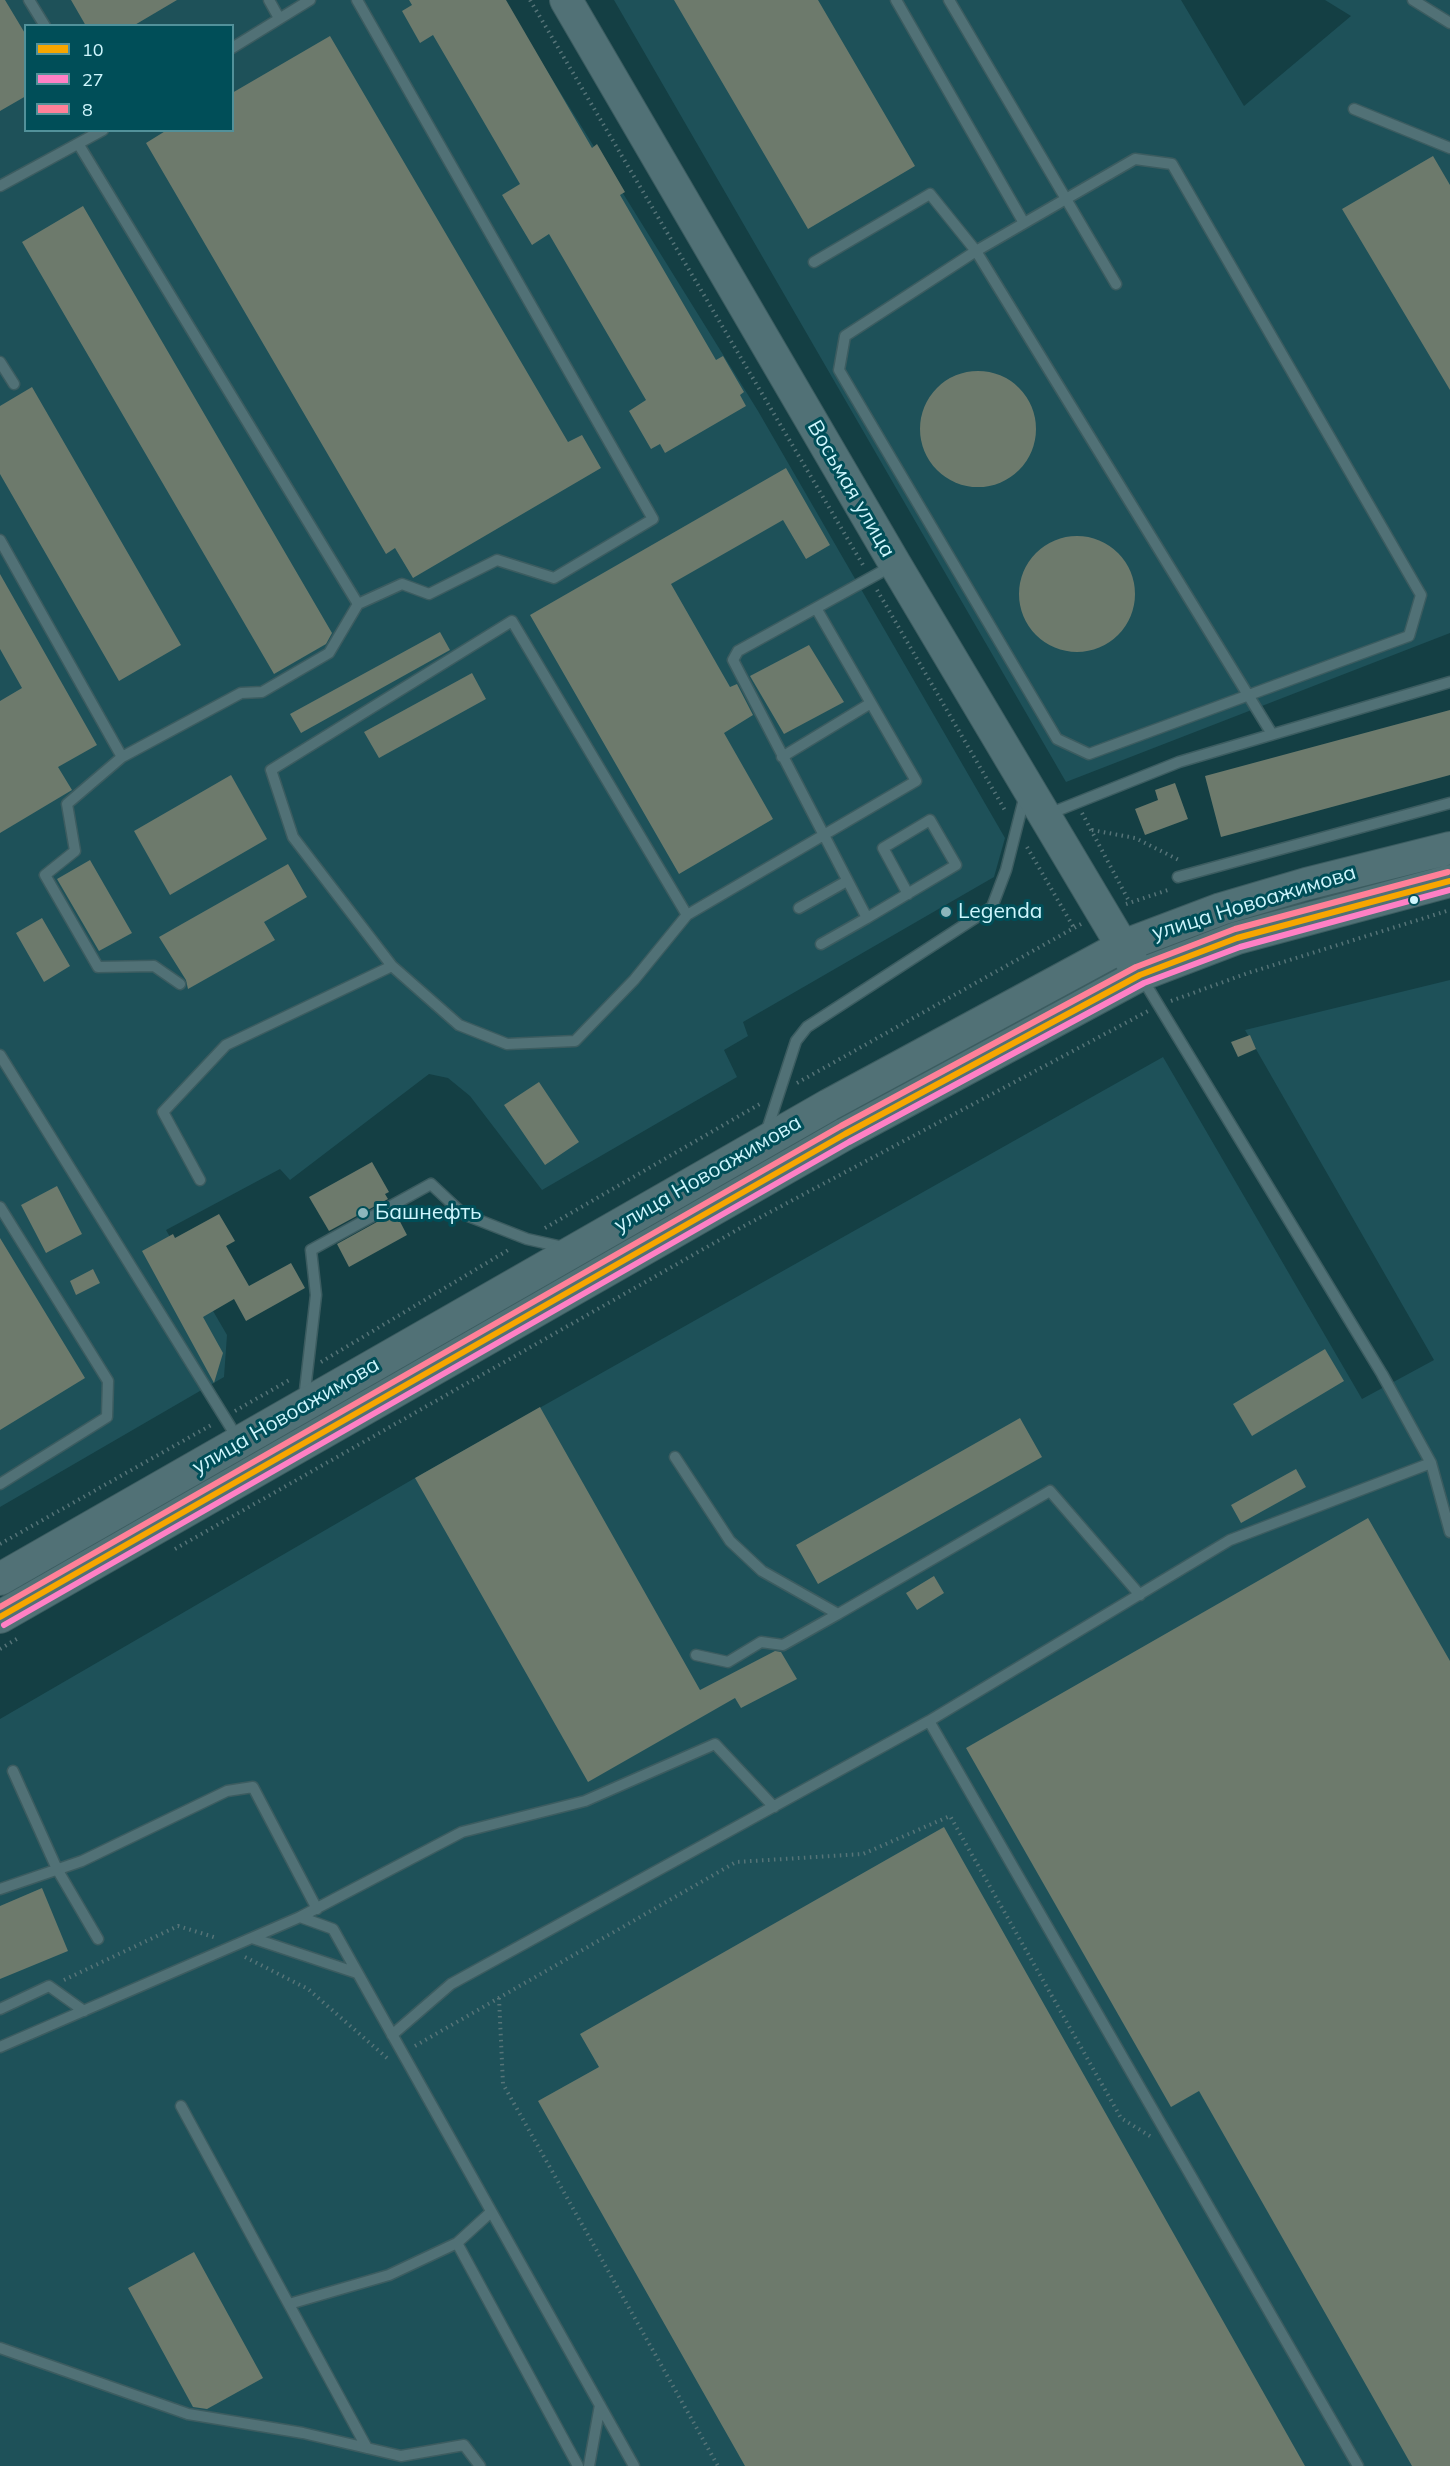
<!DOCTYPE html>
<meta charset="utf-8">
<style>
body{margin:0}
#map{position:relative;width:1450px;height:2466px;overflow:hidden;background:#143f44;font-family:Mulish,sans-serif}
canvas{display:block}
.legend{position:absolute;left:24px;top:24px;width:210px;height:108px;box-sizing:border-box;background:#004e58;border:2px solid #52919a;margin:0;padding:8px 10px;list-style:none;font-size:18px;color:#cef6fd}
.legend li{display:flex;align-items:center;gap:12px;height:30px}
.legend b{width:30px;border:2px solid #52919a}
</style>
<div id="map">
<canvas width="1450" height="2466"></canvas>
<ul class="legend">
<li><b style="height:8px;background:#f7a600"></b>10</li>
<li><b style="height:8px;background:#ff80c5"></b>27</li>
<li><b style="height:8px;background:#ff8098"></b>8</li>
</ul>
</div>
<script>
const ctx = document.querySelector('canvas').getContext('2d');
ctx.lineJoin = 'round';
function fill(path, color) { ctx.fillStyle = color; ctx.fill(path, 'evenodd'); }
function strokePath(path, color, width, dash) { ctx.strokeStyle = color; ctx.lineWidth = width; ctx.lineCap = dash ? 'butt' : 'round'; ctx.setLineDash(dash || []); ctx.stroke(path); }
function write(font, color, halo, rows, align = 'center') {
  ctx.font = font + ' Mulish,sans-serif'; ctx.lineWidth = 6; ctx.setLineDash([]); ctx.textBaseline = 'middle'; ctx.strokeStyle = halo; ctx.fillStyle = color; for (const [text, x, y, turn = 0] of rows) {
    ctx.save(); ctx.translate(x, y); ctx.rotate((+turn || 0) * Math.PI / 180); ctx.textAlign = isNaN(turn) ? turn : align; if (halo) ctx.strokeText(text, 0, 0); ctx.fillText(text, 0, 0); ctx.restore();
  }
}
const built = new Path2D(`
 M0,0h503l255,411 247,427 -11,39 -251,145 5,14 -24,14 13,27 -195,113 -72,-94 -22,-18 -19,-4 -139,106 -10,-11 -114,61 61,105 -3,42 -224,130zM26,26h206v104h-206z
 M614,0h567l63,106 107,-90 -26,-16h125v633l-384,149z
 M1450,980v1486h-1450v-747l415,-241 748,-421 199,342 72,-39 -189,-330z`);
const building = new Path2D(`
 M0,0h5l21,35v61l-26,15z
 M71,0h106l-44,26h-47z
 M409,0h97l86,148 5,-4 28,48 -5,3 96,165 7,-4 21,36 -4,3 6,11 -81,47 -5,-9 -9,5 -22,-38 17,-11 -97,-166 -17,11 -30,-50 18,-11 -87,-149 -13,8 -18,-32 10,-6z
 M674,0h144l97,166 -107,63z
 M330,36l238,406 14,-7 19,33 -188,110 -18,-30 -9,6 -240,-411 21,-13h65v-37z
 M1433,156l17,29v205l-108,-181z
 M83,206l249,427 -6,11 -52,30 -252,-432z
 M920 429a58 58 0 1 1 116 0a58 58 0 1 1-116 0Z
 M32,387l149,258 -62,36 -119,-207v-68z
 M786,468l44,77 -24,14 -23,-39 -112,64 59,103 7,-3 16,31 -29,18 49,86 -94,55 -149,-259z
 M1019 594a58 58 0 1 1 116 0a58 58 0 1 1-116 0Z
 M0,574l97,171 -39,22 14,23 -72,43v-132l22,-13 -22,-39z
 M440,632l10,18 -149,83 -11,-19z
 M809,645l35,57 -60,32 -34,-58z
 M472,673l14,26 -107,59 -15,-26z
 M1450,710v65l-229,62 -16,-61z
 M231,775l36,64 -97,56 -36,-64z
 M1175,783l13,36 -43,16 -10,-26 23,-9 -3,-10z
 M90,860l42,73 -33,18 -42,-72z
 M288,864l19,33 -43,25 11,18 -87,49 -2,-9 -27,-43z
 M42,918l28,48 -26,16 -28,-49z
 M1250,1035l6,14 -18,8 -7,-15z
 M539,1082l40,60 -34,23 -41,-60z
 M372,1162l17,30 -4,2 3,5 -59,32 -20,-34z
 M57,1186l25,48 -36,19 -25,-48z
 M395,1212l12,23 -58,32 -12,-23z
 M219,1214l16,27 -9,5 23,40 42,-23 14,25 -59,33 -12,-22 -31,18 20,36 -9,30 -72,-132 31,-17 2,4z
 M0,1238l85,140 -85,52z
 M93,1269l7,14 -24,12 -6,-14z
 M1325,1349l19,32 -92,55 -19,-32z
 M540,1407l160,283 75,-39 6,1 16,27 -56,29 -6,-10 -147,84 -173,-304z
 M1020,1418l22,39 -224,127 -22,-39z
 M1296,1469l10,18 -65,36 -10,-18z
 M1368,1518l82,143v805h-38l-213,-375 -28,16 -205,-359z
 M934,1576l10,17 -27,17 -11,-17z
 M944,1827l19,34 342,605h-560l-207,-365 61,-34 -19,-33z
 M42,1888l26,63 -68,28v-73z
 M194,2252l69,126 -56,31 -14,-2 -65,-119z`);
const path = new Path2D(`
 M530,0l333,565
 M877,590l129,222
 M1082,813l48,90
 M1092,830l43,8 46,23
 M1027,847l47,81
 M1126,904l45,-15
 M1171,1001l77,-28 202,-63
 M797,1083l284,-159
 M545,1228l215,-124
 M321,1362l189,-113
 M235,1411l56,-32
 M0,1544l213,-120
 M175,1549l569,-323 404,-215
 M0,1649l20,-12
 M245,1957l63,32 79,69
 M64,1980l114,-54 39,12
 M499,1998l4,86 215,382
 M415,2046l321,-184 127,-8 87,-38 171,302 32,20`);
const lane = new Path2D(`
 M29,0l16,26
 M269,0l10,18
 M896,0l128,223
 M949,0l167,284
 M1413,0l37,23
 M232,48l78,-48
 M1354,109l96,39
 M79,145l279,459
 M1135,159l37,5 249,431 -12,41 -320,118 -32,-15 -218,-369 6,-34 131,-85z
 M0,186l103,-56
 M814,262l116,-68 46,57 296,483
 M0,362l14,22
 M0,540l122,217 -55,47 8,47 -30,24 53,92 56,-1 26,18
 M892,566l-154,85 -5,9 134,258 89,-53 -26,-45 -47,28 25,46
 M122,757l119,-64 21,-1 67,-39 29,-49 44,-20 27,10 68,-34 57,18 99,-59 -296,-519
 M782,757l89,-54
 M1046,815l133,-53 271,-80
 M1178,877l272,-74
 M799,908l48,-27
 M687,915l-53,65 -59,61 -68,3 -48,-19 -67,-59 -99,-129 -22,-67 241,-149 175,294 229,-134 -100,-173
 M821,944l46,-26
 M1142,978l240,396 49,89 19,69
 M0,1055l238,384
 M766,1133l30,-92 11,-14 185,-120 14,-37 19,-75
 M200,1180l-37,-68 63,-67 166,-79
 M0,1207l108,174 -1,36 -107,67
 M304,1399l12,-104 -5,-45 120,-66 32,30 64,25 40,9
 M675,1457l55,84 32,30 76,43 212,-123 90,104
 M696,1655l32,7 33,-20 22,3 55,-31
 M929,1721l429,745
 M13,1771l44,98 41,70
 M0,1889l82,-28 145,-70 26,-4 64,122
 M300,1917l162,-85 123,-31 130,-57 59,63
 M252,1938l105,35
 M0,2009l49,-23 35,25
 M392,2035l59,-51 478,-263 301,-181 201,-77
 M0,2047l300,-130 33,12 301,537
 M181,2106l186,342
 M491,2212l-34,31 121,223
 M289,2304l100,-29 68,-32
 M0,2348l188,66 115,19 98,23 63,-11 16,21
 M589,2466l11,-61`);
const secondary = new Path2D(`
 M566,0l329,564 238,400
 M0,1579l829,-474 294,-159 98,-37 85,-25 144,-36
 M0,1617l845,-483 295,-159 97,-37 213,-57`);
const bus1 = new Path2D(`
 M0,1617l845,-483 295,-159 97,-37 213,-57`);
const bus2 = new Path2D(`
 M4,1625l845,-483 295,-159 96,-36 210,-57`);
const bus3 = new Path2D(`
 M0,1607l841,-481 295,-159 99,-38 213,-57`);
const markers = [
 [1414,900,5,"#cef6fd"],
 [946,912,6,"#8db6bc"],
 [363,1213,6,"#8db6bc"]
];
const streetNames = [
 ["Восьмая улица",851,489,60],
 ["улица Новоажимова",1254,903,-17],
 ["улица Новоажимова",708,1174,-30],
 ["улица Новоажимова",286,1416,-30]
];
const poiNames = [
 ["Legenda",958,912],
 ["Башнефть",375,1213]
];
fill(built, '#1e5159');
fill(building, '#6d7a6c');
strokePath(lane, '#3c5c60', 13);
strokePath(secondary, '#3c5c60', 34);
strokePath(path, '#567478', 4, [1.5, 4.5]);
strokePath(lane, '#517176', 10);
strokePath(secondary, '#517176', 32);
strokePath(bus1, '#f7a600', 6);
strokePath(bus2, '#ff80c5', 6);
strokePath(bus3, '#ff8098', 6);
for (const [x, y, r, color] of markers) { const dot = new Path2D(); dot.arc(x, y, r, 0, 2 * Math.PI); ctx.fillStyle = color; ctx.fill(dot); strokePath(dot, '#004e58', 2); }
write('21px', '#cef6fd', '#004e58', streetNames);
write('21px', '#cef6fd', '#004e58', poiNames, 'left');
</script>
